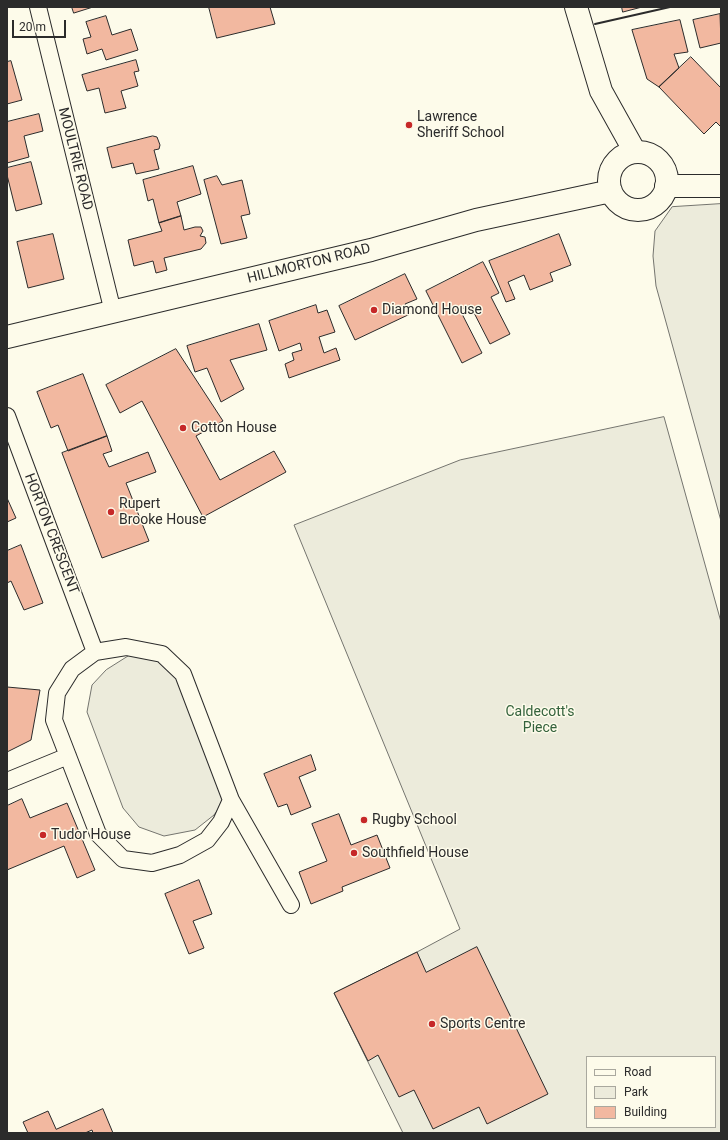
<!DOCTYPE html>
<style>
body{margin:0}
#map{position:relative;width:728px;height:1140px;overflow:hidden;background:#fdfbea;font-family:Roboto,sans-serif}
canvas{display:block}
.frame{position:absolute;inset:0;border:8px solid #2b2b2b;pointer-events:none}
.legend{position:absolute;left:586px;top:1056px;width:130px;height:72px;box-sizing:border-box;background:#fdfbea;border:1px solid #a9a89e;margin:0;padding:5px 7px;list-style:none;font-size:12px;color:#2b2b2b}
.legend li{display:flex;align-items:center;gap:8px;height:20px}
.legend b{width:20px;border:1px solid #a9a89e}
.scale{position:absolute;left:12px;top:20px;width:54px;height:18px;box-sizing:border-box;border:2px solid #2b2b2b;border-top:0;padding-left:5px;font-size:12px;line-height:14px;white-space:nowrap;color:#2b2b2b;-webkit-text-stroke:3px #fdfbea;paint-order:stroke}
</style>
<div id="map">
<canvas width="728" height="1140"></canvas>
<div class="frame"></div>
<ul class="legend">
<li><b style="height:5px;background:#fdfbea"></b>Road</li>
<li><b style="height:11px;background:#ecebdb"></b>Park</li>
<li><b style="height:11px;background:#f2b8a0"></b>Building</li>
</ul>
<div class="scale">20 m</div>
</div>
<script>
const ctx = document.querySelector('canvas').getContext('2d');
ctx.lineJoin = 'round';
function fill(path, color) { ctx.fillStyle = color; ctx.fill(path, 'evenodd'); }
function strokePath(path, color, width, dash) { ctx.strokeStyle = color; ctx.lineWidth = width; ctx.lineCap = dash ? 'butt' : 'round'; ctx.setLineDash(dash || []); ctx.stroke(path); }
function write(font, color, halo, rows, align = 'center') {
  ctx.font = font + ' Roboto,sans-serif'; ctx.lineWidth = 3; ctx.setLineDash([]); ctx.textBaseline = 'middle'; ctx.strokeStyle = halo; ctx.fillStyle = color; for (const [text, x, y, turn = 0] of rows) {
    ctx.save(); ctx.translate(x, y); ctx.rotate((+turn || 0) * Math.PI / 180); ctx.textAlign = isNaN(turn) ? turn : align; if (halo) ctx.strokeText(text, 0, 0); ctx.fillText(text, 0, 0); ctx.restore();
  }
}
const green = new Path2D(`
 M721,204v317l-65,-235 -3,-30 2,-25 17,-24z
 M664,417l57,205v511h-318l-69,-140 83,-41 43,-23 -166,-404 166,-65zM587,1057h128v70h-128z
 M130,655l44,3 53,139 -13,18 -19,15 -31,6 -25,-9 -16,-19 -36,-96 5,-27 14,-15z`);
const building = new Path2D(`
 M72,7h21l-19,6z
 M209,7h61l5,17 -58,14z
 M622,7h20l-19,5z
 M720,14l1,29 -21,5 -7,-28z
 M106,16l6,19 19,-6 7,21 -32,10 -4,-11 -15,5 -4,-15 8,-2 -5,-15z
 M680,20l8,32 -14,2 5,14 -20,19 -12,-8 -15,-49z
 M691,57l30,31v39l-5,-5 -12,12 -45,-47z
 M136,60l3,11 -5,1 4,14 -17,5 5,17 -21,5 -6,-25 -12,3 -5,-16z
 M11,61l11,39 -15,4v-42z
 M39,114l4,17 -19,5 5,21 -22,6v-41z
 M153,136l4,1 3,8 -1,4 -5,1 5,19 -23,5 -3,-11 -21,5 -5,-20z
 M31,162l11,42 -26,7 -9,-36v-7z
 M193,166l8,28 -24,8 4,14 -22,7 -6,-24 -5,2 -5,-21z
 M217,176l5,9 20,-5 8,34 -9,2 6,22 -26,6 -17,-64z
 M181,216l3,14 11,-3h6l2,4 -3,5 5,1 1,6 -5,6 -37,9 3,12 -11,3 -3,-12 -19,5 -6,-26 34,-9 -3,-8z
 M53,234l11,45 -36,9 -11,-46z
 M559,234l12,31 -21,8 3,8 -23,9 -6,-15 -16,7 7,17 -9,3 -17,-41z
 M483,262l16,31 -8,4 19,37 -20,10 -20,-39 -10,5 22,43 -20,10 -36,-72z
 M405,274l12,25 -12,5 5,10 -55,26 -16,-34z
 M316,305l2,8 9,-3 8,22 -16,5 5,16 12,-5 4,12 -51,18 -4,-14 9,-4 -2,-7 10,-3 -2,-7 -21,8 -10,-30z
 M259,324l8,26 -37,10 14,29 -23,13 -14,-34 -12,4 -8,-26z
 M176,349l47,72 -27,15 24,44 54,-29 12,21 -83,45 -61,-116 -22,12 -14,-28z
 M83,374l24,62 -39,15 -10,-26 -7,3 -14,-36z
 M107,436l5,15 -9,3 6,13 39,-15 8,20 -30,11 23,58 -47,17 -40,-105z
 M7,498l9,20 -9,4z
 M21,545l22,58 -19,7 -13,-29 -4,2v-32z
 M7,687l33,3 -9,50 -24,12z
 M311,755l5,15 -17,7 12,30 -20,8 -4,-11 -9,3 -14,-33z
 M22,799l8,19 37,-15 28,67 -18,8 -13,-32 -57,24v-64z
 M339,814l12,31 26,-10 13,33 -48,19 1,4 -32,13 -12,-32 28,-11 -15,-37z
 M199,880l13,34 -19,7 11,27 -15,6 -24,-60z
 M477,947l71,147 -61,30 -8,-17 -46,22 -19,-39 -15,7 -21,-42 -10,6 -34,-68 83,-41 9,20z
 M103,1109l10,24h-20l-1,-3 -7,3h-57l-5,-11 25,-11 8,18z`);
const minor = new Path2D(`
 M38,7l75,305
 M7,416l88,236
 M126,647l36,7 21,20 48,126 -10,22 -14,18 -27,15 -28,8 -29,-4 -25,-25 -44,-114 3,-27 15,-24 23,-17z
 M7,781l61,-25
 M231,800l60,105`);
const secondary = new Path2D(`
 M576,7l25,84 34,61`);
const trunk = new Path2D(`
 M609 181a29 29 0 1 1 58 0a29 29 0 1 1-58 0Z
 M666,186h55
 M7,337l364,-87 105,-30 135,-29`);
const wall = new Path2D(`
 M595,24l75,-17`);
const markers = [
 [409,125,4,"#c62828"],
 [374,310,4,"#c62828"],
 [183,428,4,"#c62828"],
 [111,512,4,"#c62828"],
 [364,820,4,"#c62828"],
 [43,835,4,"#c62828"],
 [354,853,4,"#c62828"],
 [432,1024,4,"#c62828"]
];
const poiNames = [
 ["Lawrence",417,117],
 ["Sheriff School",417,133],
 ["Diamond House",382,310],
 ["Cotton House",191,428],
 ["Rupert",119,504],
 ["Brooke House",119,520],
 ["Rugby School",372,820],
 ["Tudor House",51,835],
 ["Southfield House",362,853],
 ["Sports Centre",440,1024]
];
const streetNames = [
 ["MOULTRIE ROAD",75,159,76],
 ["HILLMORTON ROAD",309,264,-14],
 ["HORTON CRESCENT",51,534,69]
];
const parkNames = [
 ["Caldecott's",540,712],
 ["Piece",540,728]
];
fill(green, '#ecebdb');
strokePath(green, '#74746e', 1);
fill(building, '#f2b8a0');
strokePath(building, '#2b2b2b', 1);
strokePath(minor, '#2b2b2b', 18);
strokePath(secondary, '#2b2b2b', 24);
strokePath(trunk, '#2b2b2b', 24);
strokePath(minor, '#fdfbea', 16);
strokePath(secondary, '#fdfbea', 22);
strokePath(trunk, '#fdfbea', 22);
strokePath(wall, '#2b2b2b', 2);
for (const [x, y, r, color] of markers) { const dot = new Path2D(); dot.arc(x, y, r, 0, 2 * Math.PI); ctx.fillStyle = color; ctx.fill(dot); strokePath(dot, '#fdfbea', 1.5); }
write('14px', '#2b2b2b', '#fdfbea', poiNames, 'left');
write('14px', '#2b2b2b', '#fdfbea', streetNames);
write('14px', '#34623c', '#fdfbea', parkNames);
</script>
